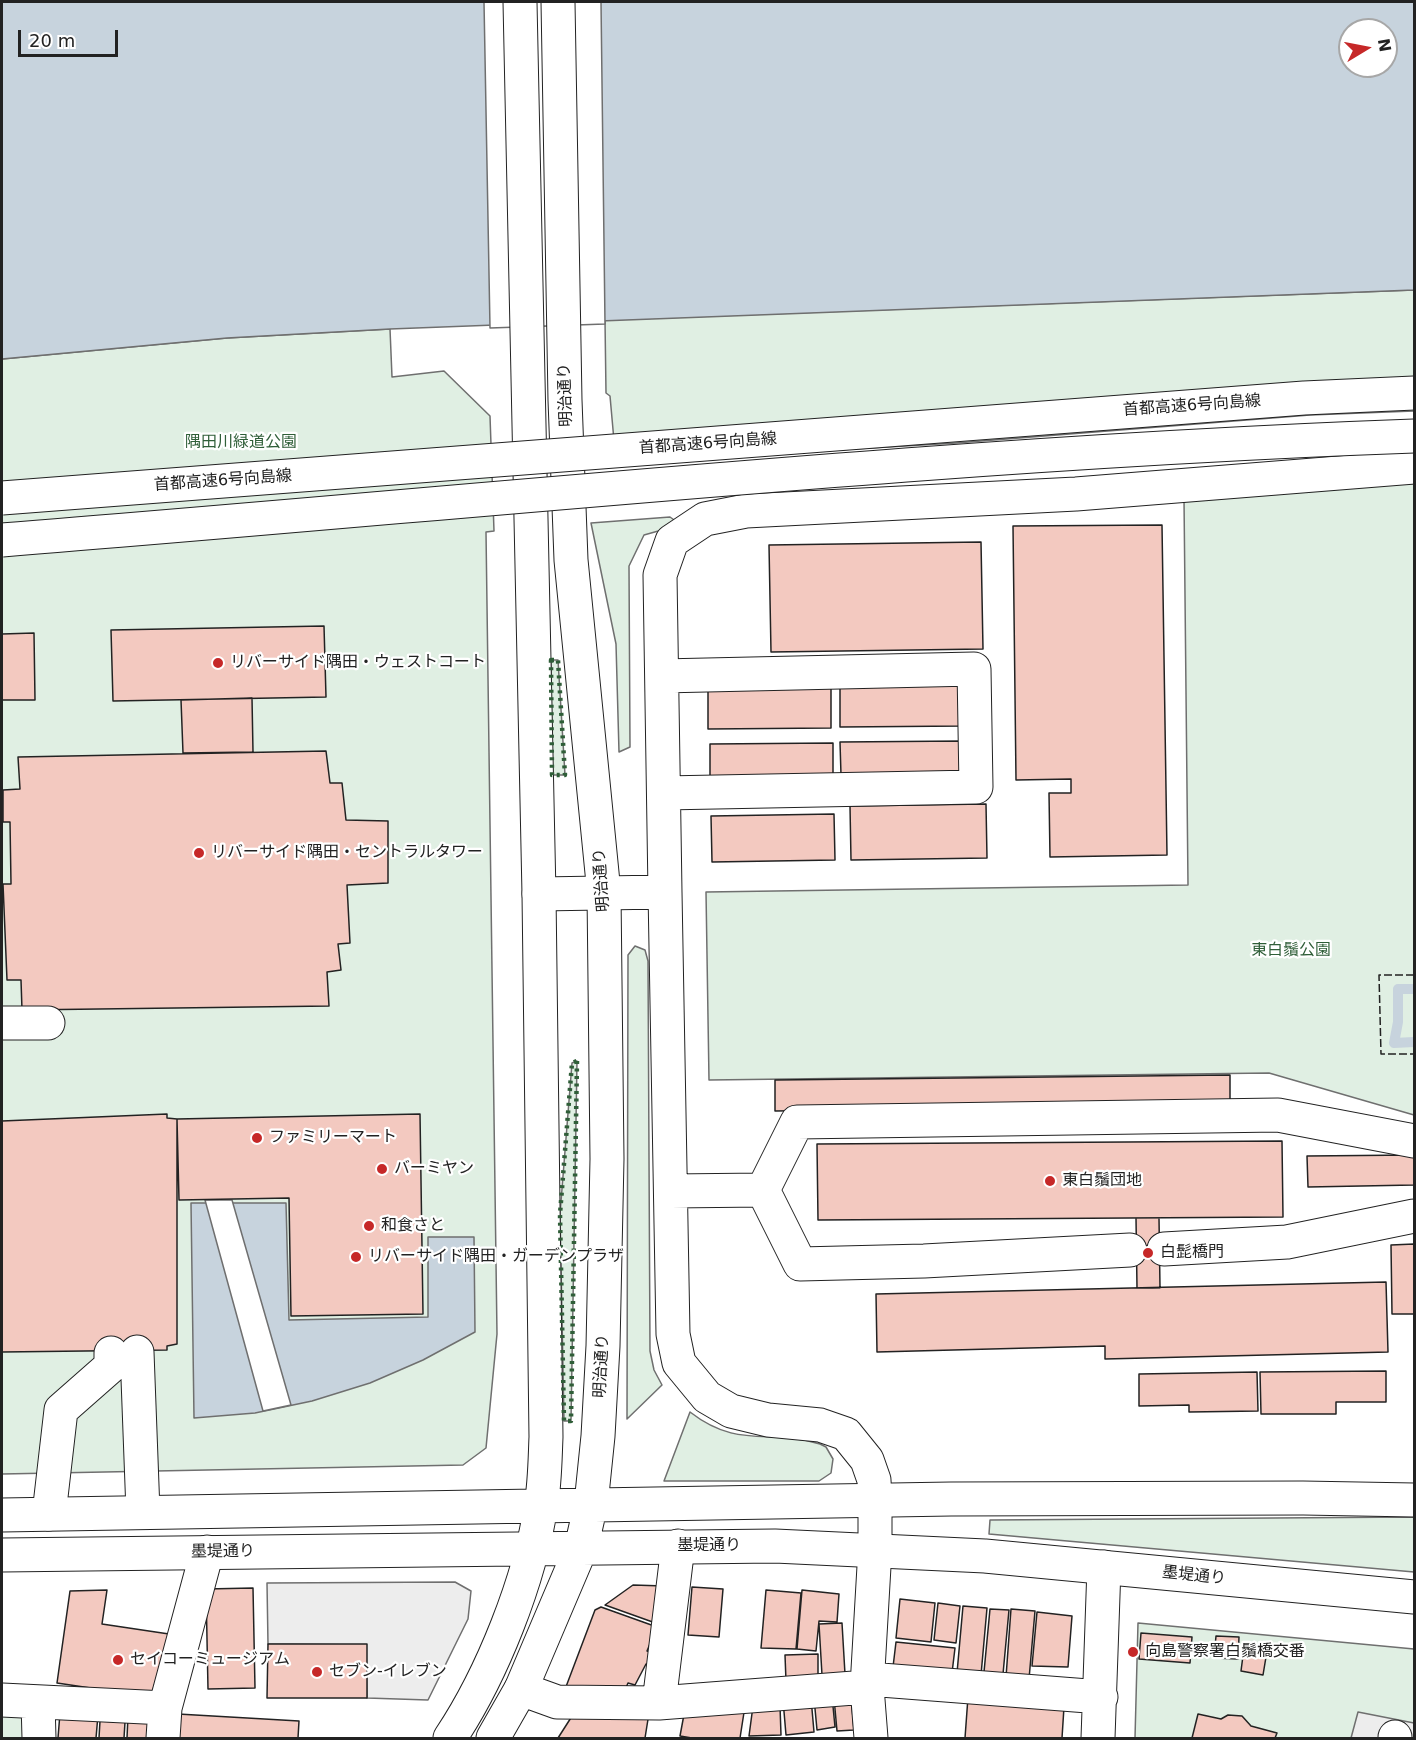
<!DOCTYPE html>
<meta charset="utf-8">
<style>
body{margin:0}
#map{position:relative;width:1416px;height:1740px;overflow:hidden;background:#fff;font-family:"DejaVu Sans",sans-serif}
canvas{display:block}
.frame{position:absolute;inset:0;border:3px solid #222;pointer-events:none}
.north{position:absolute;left:1338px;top:18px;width:60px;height:60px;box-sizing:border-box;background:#fff;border:2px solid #a7a7a7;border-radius:50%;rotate:80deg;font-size:16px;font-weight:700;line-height:24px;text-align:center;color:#222}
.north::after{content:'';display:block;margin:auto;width:21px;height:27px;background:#c62828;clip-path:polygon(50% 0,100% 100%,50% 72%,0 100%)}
.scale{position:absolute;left:18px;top:30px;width:100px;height:27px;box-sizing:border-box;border:3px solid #222;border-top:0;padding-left:8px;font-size:18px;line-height:21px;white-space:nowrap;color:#222;-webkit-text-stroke:4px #fff;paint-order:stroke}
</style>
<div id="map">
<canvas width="1416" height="1740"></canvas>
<div class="frame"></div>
<div class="north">N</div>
<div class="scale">20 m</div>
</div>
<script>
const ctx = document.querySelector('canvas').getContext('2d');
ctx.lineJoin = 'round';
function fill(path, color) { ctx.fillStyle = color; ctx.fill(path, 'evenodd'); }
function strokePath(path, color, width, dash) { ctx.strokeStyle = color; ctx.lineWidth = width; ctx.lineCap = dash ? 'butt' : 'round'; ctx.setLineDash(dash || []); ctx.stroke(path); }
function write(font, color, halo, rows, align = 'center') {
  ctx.font = font + ' "DejaVu Sans","Noto Sans JP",sans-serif'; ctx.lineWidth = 4.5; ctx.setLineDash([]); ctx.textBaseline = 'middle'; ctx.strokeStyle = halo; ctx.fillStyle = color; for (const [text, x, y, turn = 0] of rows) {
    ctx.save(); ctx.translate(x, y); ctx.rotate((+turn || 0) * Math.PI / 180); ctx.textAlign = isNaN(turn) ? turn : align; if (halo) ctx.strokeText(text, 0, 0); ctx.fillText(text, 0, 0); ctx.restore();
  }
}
const green = new Path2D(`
 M1414,290v121l-104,4 -354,28 -340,20 -6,-67 -4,-3 -1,-73z
 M390,329l2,48 52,-6 46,45 4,115 -8,1 11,802 -11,114 -23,17 -461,9v-1115l225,-21z
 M1414,482v633l-145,-42 -560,7 -3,-188 482,-7 -4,-386z
 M670,517l7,5 -8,6 -25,7 -15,31 1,181 -11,5 -3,-108 -25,-121z
 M551,660h7l7,115h-13z
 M635,946l10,4 3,11 2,390 4,19 8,15 -35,34 1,-464z
 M577,1061l-6,360h-7l-4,-207 12,-151z
 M690,1412c49,38 79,16 130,32l6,3 7,12 -2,14 -12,8h-155z
 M1414,1517v55l-425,-38 1,-14z
 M1138,1623l276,26v89h-279z
 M2,1709l29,2 1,27h-30z`);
const parking = new Path2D(`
 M455,1582l16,9 -3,28 -40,81 -61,-2 -1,-53 -98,-1 -1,-61z
 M1358,1712l56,11v15h-63z`);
const water = new Path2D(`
 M2,2h1412v288l-1024,39 -163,9 -225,21zM1350,30h36v36h-36z
 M191,1203h95l3,117 139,-3v-80h46l1,95 -52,28 -53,23 -58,18 -57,12 -61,5z`);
const pier = new Path2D(`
 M484,2h117l4,322 -115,4z
 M205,1200h27l59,205 -28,6z`);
const stream = new Path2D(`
 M1414,989h-16v33l-4,21 20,-1`);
const building = new Path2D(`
 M1162,525l5,330 -117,2 -1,-64h22v-14l-55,1 -3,-254z
 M981,542l2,107 -212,3 -2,-107z
 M324,626l2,71 -213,4 -2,-71z
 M34,633l1,67h-33v-66z
 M963,681l1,45 -124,1v-45z
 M831,683v45l-123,1v-45z
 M252,698l1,54 -70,1 -2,-53z
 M963,741v33l-122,1 -1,-33z
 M833,743v33l-123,1v-33z
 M326,751l4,32h12l4,37 42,1v62l-41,2 3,58 -12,1 3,26 -14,2 2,34 -307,4 -1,-30h-14l-4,-96h8l-1,-62h-7v-32l17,-1 -2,-32z
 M986,804l1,54 -136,2 -1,-54z
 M834,814l1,46 -123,2 -1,-46z
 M1230,1075v30l-455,6v-31z
 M167,1114v4l10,1v225l-10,2v4l-165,2v-231z
 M420,1114l3,200 -132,2 -2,-118 -110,2 -2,-81z
 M1282,1141l1,76 -465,3 -1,-76z
 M1414,1155v30l-106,2 -1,-31z
 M1136,1218h23l1,70h-23z
 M1414,1244v70h-22l-1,-69z
 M1386,1282l2,70 -283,7v-13l-228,6 -1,-58z
 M1386,1371v31h-50v12h-75l-1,-42z
 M1257,1372l1,39 -69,1v-7l-50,1v-32z
 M633,1585l31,1 -3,39 -56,-20z
 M692,1587l31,2 -4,48 -31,-2z
 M253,1588l2,100 -47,1 -2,-100z
 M107,1590l-5,34 67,10 -18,63 -94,-14 13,-92z
 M766,1590l35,3 -5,56 -35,-1z
 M802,1590l37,4 -2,28 -18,-1 -3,30 -19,-2z
 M900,1599l35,4 -4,39 -35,-4z
 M938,1603l22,3 -4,37 -22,-3z
 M963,1606l24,2 -6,67 -24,-2z
 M601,1607l56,20 -10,24 10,3 -3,13 -8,-3 -11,21 -7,-2 -3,7 -61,2 31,-82z
 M990,1609l19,1 -6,64 -19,-2z
 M1011,1609l24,2 -6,68 -23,-2z
 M1037,1612l35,4 -4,51 -36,-1z
 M842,1623l3,51 -23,1 -3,-51z
 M1141,1633l51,4 -2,26 -51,-4z
 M1216,1636l23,1 -1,22 -24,-1z
 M896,1642l59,6 -3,25 -59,-6z
 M268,1644h99v54h-100z
 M1244,1648l23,3 -4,24 -22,-4z
 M818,1654v26l-32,1 -1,-26z
 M832,1696l3,31 -18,3 -3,-32z
 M851,1696l3,34 -17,1 -3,-33z
 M968,1697l96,10 -2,31h-97z
 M811,1698l3,34 -28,3 -3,-35z
 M745,1706l-5,32h-48l-12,-2 5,-27z
 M753,1706h27l1,29 -32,1z
 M60,1713l38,2 -2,23h-38z
 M574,1713h75l-4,25h-87z
 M178,1714l121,7 -1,17h-121z
 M1198,1714l23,5 7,-4 14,1 9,10 26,7 -2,5h-83z
 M128,1716l21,1 4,21h-26z
 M100,1721l25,1 -1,16h-25z`);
const minor = new Path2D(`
 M662,676l312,-7 2,118 -312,6
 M665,892l8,442 6,29 28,34 24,14 37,9 52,5 26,9 21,26 7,20 1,20v49l-8,138 4,51
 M539,894l126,-2 -5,-317 12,-34 33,-22 41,-8 330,-17 338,-27
 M2,1023h46
 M763,1190l37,74 124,-3 206,-11
 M671,1191l92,-1 34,-68 481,-7 136,26
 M1164,1249l123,-7 127,-26
 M137,1352l6,160
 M49,1514l12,-104 50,-44v-13
 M678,1546l-19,157 208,-16
 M868,1679l233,18
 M521,1689l36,13 102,1
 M2,1700l163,8
 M38,1702l1,36
 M163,1738l2,-30 42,-156
 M1098,1738l6,-171
 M1395,1738v-1`);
const major = new Path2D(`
 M2,1515l949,-16 352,-1 111,2
 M2,1555l773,-9 210,10 429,41
 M450,1738c42,-63 80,-158 91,-233 4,-22 4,-46 5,-68l-7,-543 -19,-892
 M493,1738l28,-49 60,-141 10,-44 7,-68 5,-90 4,-187 -3,-266 -33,-333 -6,-160 -7,-398`);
const highwayBridge = new Path2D(`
 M2,498l1302,-100 110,-5
 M2,540c470,-37 940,-87 1412,-104`);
const hedge = new Path2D(`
 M551,660h7l7,115h-13z
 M577,1061l-6,360h-7l-4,-207 12,-151z`);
const fence = new Path2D(`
 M1414,975h-35l2,79h33`);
const markers = [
 [218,663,6,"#c62828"],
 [199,853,6,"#c62828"],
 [257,1138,6,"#c62828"],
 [382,1169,6,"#c62828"],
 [1050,1181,6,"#c62828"],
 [369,1226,6,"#c62828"],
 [1148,1253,6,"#c62828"],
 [356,1257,6,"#c62828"],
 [1133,1652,6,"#c62828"],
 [118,1660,6,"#c62828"],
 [317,1672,6,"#c62828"]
];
const streetNames = [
 ["明治通り",566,395,-92],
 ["首都高速6号向島線",1192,406,-4],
 ["首都高速6号向島線",708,444,-4],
 ["首都高速6号向島線",223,481,-4],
 ["明治通り",602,880,-94],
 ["明治通り",602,1366,-87],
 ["墨堤通り",709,1546],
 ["墨堤通り",223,1552,-1],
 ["墨堤通り",1194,1576,6]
];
const parkNames = [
 ["隅田川緑道公園",241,443],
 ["東白鬚公園",1291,951]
];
const poiNames = [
 ["リバーサイド隅田・ウェストコート",230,663],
 ["リバーサイド隅田・セントラルタワー",211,853],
 ["ファミリーマート",269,1138],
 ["バーミヤン",394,1169],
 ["東白鬚団地",1062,1181],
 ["和食さと",381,1226],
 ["白髭橋門",1160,1253],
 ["リバーサイド隅田・ガーデンプラザ",368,1257],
 ["向島警察署白鬚橋交番",1145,1652],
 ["セイコーミュージアム",130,1660],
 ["セブン-イレブン",329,1672]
];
fill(green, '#e0efe3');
strokePath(green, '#6f6f6f', 1.5);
fill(parking, '#ededed');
strokePath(parking, '#6f6f6f', 1.5);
fill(water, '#c7d3dd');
strokePath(water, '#6f6f6f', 1.5);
fill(pier, '#fff');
strokePath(pier, '#6f6f6f', 1.5);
strokePath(stream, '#c7d3dd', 10);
fill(building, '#f3c9c0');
strokePath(building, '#222', 1.5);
strokePath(minor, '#222', 35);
strokePath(major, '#222', 35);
strokePath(minor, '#fff', 33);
strokePath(major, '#fff', 33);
strokePath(highwayBridge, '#222', 35, []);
strokePath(highwayBridge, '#fff', 33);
strokePath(hedge, '#2f5e38', 4.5, [3, 4.5]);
strokePath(fence, '#222', 1.5, [8, 3]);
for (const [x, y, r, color] of markers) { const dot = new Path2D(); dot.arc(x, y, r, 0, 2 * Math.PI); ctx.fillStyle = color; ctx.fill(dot); strokePath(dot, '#fff', 2); }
write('16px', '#222', '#fff', streetNames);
write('16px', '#2f5e38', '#fff', parkNames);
write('16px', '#222', '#fff', poiNames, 'left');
</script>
